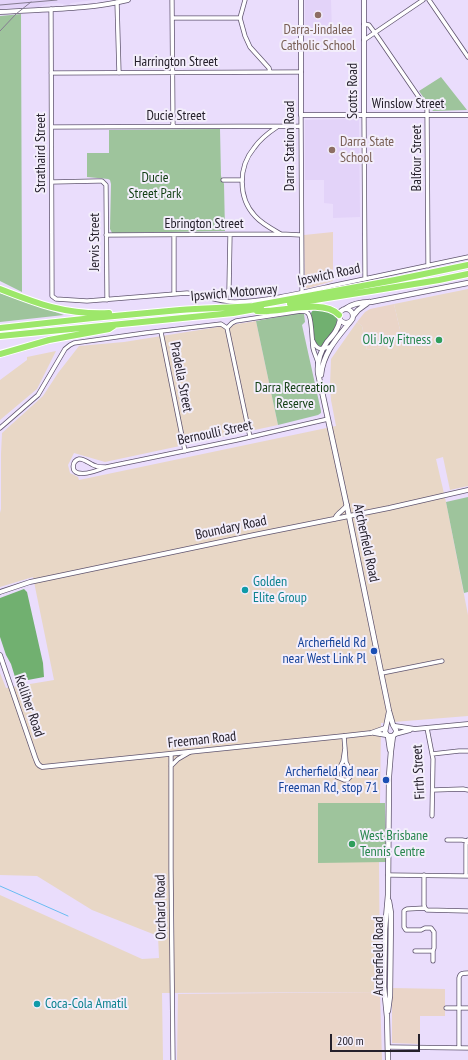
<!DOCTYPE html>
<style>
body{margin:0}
#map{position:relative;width:468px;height:1060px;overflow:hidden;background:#eaddfc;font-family:"PT Sans Narrow",sans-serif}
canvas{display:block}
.scale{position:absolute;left:330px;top:1034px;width:90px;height:18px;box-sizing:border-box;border:2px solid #25202b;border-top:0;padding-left:5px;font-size:12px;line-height:14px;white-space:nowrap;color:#25202b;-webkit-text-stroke:3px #f3eefb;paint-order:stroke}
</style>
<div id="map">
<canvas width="468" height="1060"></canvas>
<div class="scale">200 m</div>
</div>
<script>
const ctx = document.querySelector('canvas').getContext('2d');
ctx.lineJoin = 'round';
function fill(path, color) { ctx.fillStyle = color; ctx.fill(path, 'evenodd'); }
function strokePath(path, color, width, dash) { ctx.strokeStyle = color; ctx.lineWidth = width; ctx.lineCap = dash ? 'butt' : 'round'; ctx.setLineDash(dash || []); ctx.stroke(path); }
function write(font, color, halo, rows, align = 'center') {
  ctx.font = font + ' "PT Sans Narrow",sans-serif'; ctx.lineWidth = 4; ctx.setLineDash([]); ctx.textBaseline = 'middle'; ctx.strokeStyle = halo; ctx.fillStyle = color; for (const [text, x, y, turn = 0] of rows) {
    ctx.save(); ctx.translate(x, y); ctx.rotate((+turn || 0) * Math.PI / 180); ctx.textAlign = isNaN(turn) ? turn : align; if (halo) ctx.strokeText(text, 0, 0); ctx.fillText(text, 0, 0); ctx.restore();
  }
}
const commercial = new Path2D(`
 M333,232v49l-28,8 -1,-54z
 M394,304l9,39 -36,7 -5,-24 -5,-4 8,-10 5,-3z
 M392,988l53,1v27h-25v28l-28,-1z
 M380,992l2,68h-205l1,-66z`);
const industrial = new Path2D(`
 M468,289v197l-18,4 -7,-33 -7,2 10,43 22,113v101l-87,7 -1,80h-62v59h61l1,130 -218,1 1,67h-163v-165l142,64 17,-1 -1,-22 -66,-26 -55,-34 -37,-1v-202l6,15 48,-8 -21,-103 -33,10v-74l1,-4v-55l1,-21 41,-37 15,-23 21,-27 45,-4 132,-21 22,104 -173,37 -31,-9 -6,12 2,8 8,4 1,3 257,-54 -5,-26 -1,-14 1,-27 26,-37 5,4 5,24 36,-7 -9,-39z
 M56,351l-19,38 -37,31v-40l27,-20v-3z`);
const built = new Path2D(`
 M0,0h94l-23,3 -2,2 -11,-2 -10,1 -10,3 -38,2z
 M305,0h26l1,31 -27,-1z
 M359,119l1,98 -27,1v-14l-9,-1v-23h-19v-60z`);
const green = new Path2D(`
 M21,14l1,278 -22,-11v-265z
 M441,77l26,33 -34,1 -14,-20z
 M220,129l1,47 3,8 1,47 -113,2 -2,-4 1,-45 -1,-4 -2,-1 -21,-2v-24h22v-23z
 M0,293l64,22 -64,7z
 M300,313l4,1 1,8 -3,3 19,86v2l-3,2 -40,10 -22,-104z
 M468,497v95l-4,1 -18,-91z
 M318,803h67l1,59 -68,1z`);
const forest = new Path2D(`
 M313,310c37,1 24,17 9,37l-4,-2 -3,-3 -4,-29z
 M24,589l3,3 16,71 1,14 -27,5 -2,-5 -4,-13 -5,-9 -6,-18v-39z`);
const stream = new Path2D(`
 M0,886l68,30`);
const minor = new Path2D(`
 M172,0l1,126
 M245,0l-5,18 5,18 5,11 19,21 1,4
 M429,0l39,57
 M117,2l2,71
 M51,9l1,287 4,3 31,2 100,-8c16,2 32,9 48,9 32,-1 65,-9 96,-16 46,-10 91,-19 137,-29
 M173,18h67
 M364,24l5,1 6,8 52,76 1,157
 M364,40l59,-40
 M51,73l250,-1
 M301,115l1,177
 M364,115l1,164
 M52,127l249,-1
 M277,127c-9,6 -17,12 -23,21 -16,19 -16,50 1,68 7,8 17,13 26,18
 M223,180h19
 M52,182l46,-1h4l4,4 1,115
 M106,235l175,-1 20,1
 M174,235v59
 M225,301l4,-12 1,-54
 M227,328l5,-5 4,-2 65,-10c4,0 7,1 8,4 3,6 3,26 4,33 1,5 4,10 5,15
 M227,328l23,109
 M161,332l24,119
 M313,341c5,11 9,7 17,6
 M0,428l38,-33 27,-46 5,-4 4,-2 71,-10 76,-9 6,4
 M106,467c-3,0 -7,0 -10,-1 -5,-1 -12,-8 -17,-7 -7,2 -8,12 -1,14 7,2 21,-3 28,-6l131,-27 91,-21
 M382,673l60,-12
 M427,728l6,31 -1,57
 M344,736l2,26 5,10v4l-4,4h-3l-7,-3v-4l6,-12 2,-13
 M171,754v115l2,191
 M432,754l27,-3h9
 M171,766l7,-7 12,-7
 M433,790l30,-1 5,1
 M447,840h15l5,1
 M388,875l80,1
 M424,875v30l1,3 2,2 41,1
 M466,876v-32l2,-4
 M415,951h18l1,-3v-16l-3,-4h-6l-4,2h-15l-2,-3v-16l1,-1 2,-1 18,-1
 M433,951v10
 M446,1008h22
 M388,1047l80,1
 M459,1048v-70c1,-5 4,-5 9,-5`);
const tertiary = new Path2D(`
 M301,0v115h167
 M364,0v115
 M0,12c43,-3 87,-2 128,-12
 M335,519c2,-7 9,-8 12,-14
 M0,592l30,-10 224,-47 135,-27 79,-18
 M0,655l35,102c2,5 2,8 7,10l302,-31 27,-3 14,-5
 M395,726l20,3 53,-5
 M374,733l12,2
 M395,734l15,-4`);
const secondary = new Path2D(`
 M345,309c8,-6 16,-7 26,-7l97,-19
 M339 316a7 7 0 1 1 14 0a7 7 0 1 1-14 0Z
 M353,316l5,-6 11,-8
 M340,320c-2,10 -7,15 -13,22 -7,10 -10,20 -9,31l31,143 40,195 4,14 3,5v3l-3,3 -2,15 -2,25 -1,119 -3,34 -1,58 3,30 1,43
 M321,375c2,-22 16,-37 29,-53
 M389,712l-4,20 3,4h5
 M388,736l2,14
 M388,1011l2,-15 1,-83 -2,-12`);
const motorway = new Path2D(`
 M0,289c38,15 67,26 109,24
 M290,304l149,-24 29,-6
 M257,311c22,2 66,-13 82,4
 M0,328c60,-7 120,-13 180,-18 24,-2 49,-2 73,-4l142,-26 73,-15
 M0,336l233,-23 28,-5
 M0,354l49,-14 60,-11 6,-4`);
const rail = new Path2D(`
 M0,5l57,-5
 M0,31l16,-17 15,-12`);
const markers = [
 [318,15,4,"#8d6e63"],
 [332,150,4,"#8d6e63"],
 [439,340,4,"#2e9e5b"],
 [245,590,4,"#0f9aa8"],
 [374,651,4,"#1a4fb4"],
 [386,780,4,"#1a4fb4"],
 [352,844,4,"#2e9e5b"],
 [37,1004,4,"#0f9aa8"]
];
const educationNames = [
 ["Darra-Jindalee",318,30],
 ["Catholic School",318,46],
 ["Darra State",340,142,"left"],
 ["School",340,158,"left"]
];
const streetNames = [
 ["Harrington Street",176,62],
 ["Scotts Road",353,91,-90],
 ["Winslow Street",408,104],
 ["Ducie Street",176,116],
 ["Darra Station Road",290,146,-90],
 ["Strathaird Street",41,153,-90],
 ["Balfour Street",417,158,-90],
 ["Ebrington Street",204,224],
 ["Jervis Street",95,242,-90],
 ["Ipswich Road",329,275,-12],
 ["Ipswich Motorway",234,293,-5],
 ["Pradella Street",181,377,79],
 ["Bernoulli Street",215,433,-12],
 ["Boundary Road",231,528,-12],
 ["Archerfield Road",366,543,78],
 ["Kelliher Road",29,706,71],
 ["Freeman Road",202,740,-6],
 ["Firth Street",419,772,-93],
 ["Orchard Road",161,907,-91],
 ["Archerfield Road",379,956,-90]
];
const parkNames = [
 ["Ducie",155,178],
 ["Street Park",155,194],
 ["Darra Recreation",295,388],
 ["Reserve",295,404]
];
const leisureNames = [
 ["Oli Joy Fitness",431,340],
 ["West Brisbane",360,836,"left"],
 ["Tennis Centre",360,852,"left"]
];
const cultureNames = [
 ["Golden",253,582],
 ["Elite Group",253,598],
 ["Coca-Cola Amatil",45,1004]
];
const transitNames = [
 ["Archerfield Rd",366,643],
 ["near West Link Pl",366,659],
 ["Archerfield Rd near",378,772],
 ["Freeman Rd, stop 71",378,788]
];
fill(commercial, '#ead5c8');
fill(industrial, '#e8d7c6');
fill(built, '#e3d3f9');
fill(green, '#9ec49c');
fill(forest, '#71b070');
strokePath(stream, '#69bcf2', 1);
strokePath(minor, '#615670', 5);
strokePath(tertiary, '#615670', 5.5);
strokePath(secondary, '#615670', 6);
strokePath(motorway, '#fff', 8);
strokePath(minor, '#fff', 3.5);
strokePath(tertiary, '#fff', 4);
strokePath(secondary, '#fff', 4.5);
strokePath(motorway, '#9de76a', 6);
strokePath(rail, '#857c91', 1);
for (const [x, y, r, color] of markers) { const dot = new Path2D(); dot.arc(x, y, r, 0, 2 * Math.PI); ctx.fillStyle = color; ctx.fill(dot); strokePath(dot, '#f3eefb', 1.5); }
write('14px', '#785e54', '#f3eefb', educationNames);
write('14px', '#25202b', '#f3eefb', streetNames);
write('14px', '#123f13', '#f3eefb', parkNames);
write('14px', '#27864d', '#f3eefb', leisureNames, 'right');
write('14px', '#0d838f', '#f3eefb', cultureNames, 'left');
write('14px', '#164399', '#f3eefb', transitNames, 'right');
</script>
